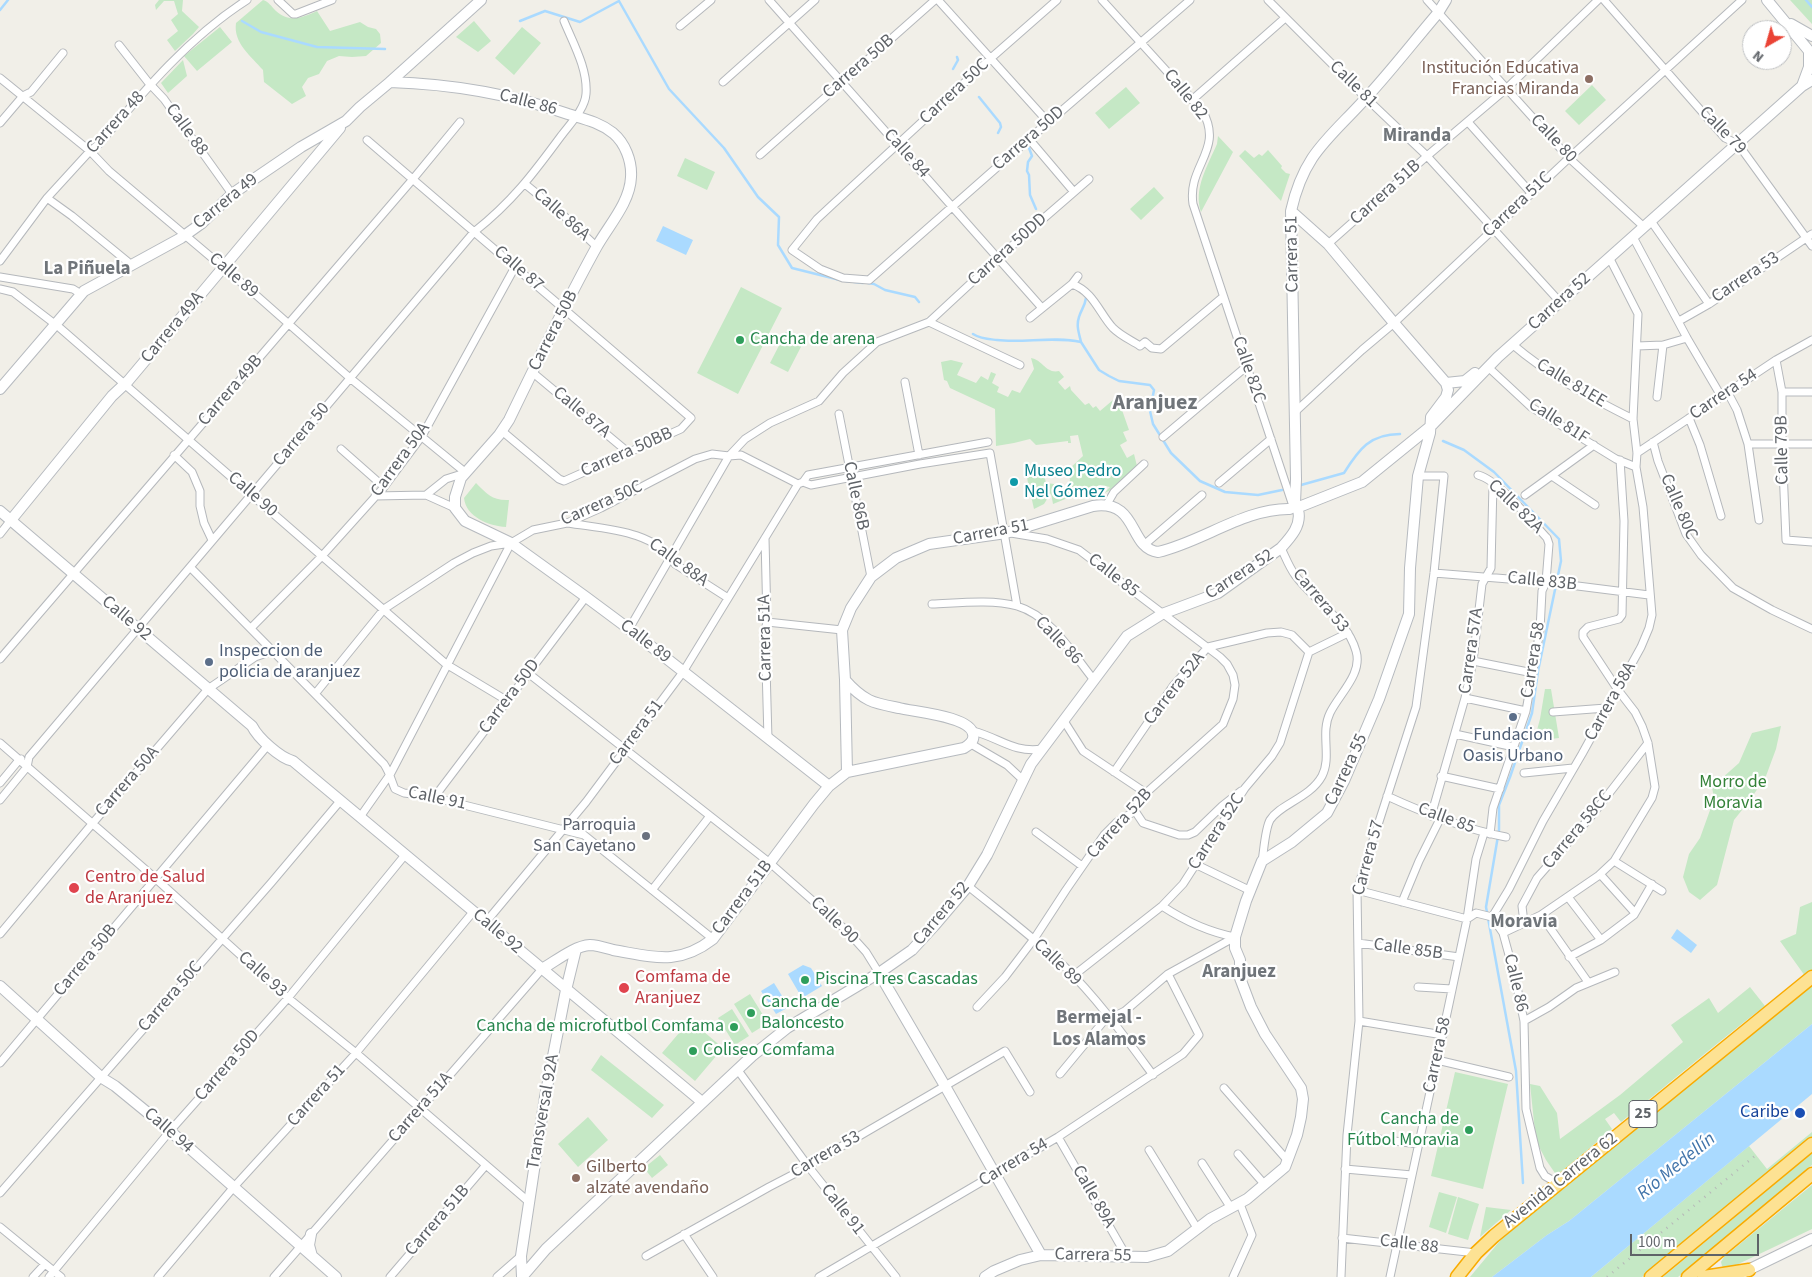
<!DOCTYPE html>
<meta charset="utf-8">
<style>
body{margin:0}
#map{position:relative;width:1812px;height:1277px;overflow:hidden;background:#f1efe8;font-family:"Source Sans 3",sans-serif}
canvas{display:block}
.north{position:absolute;left:1742px;top:20px;width:50px;height:50px;box-sizing:border-box;background:#fff;border:1px solid #bfc1c3;border-radius:50%;rotate:218deg;font-size:14px;font-weight:700;line-height:20px;text-align:center;color:#5f6368}
.north::after{content:'';display:block;margin:auto;width:18px;height:22px;background:#ea4335;clip-path:polygon(50% 0,100% 100%,50% 72%,0 100%)}
.scale{position:absolute;left:1630px;top:1234px;width:129px;height:22px;box-sizing:border-box;border:2px solid #5f6368;border-top:0;padding-left:6px;font-size:15px;line-height:18px;white-space:nowrap;color:#5f6368;-webkit-text-stroke:4px #fff;paint-order:stroke}
</style>
<div id="map">
<canvas width="1812" height="1277"></canvas>
<div class="north">N</div>
<div class="scale">100 m</div>
</div>
<script>
const ctx = document.querySelector('canvas').getContext('2d');
ctx.lineJoin = 'round';
function fill(path, color) { ctx.fillStyle = color; ctx.fill(path, 'evenodd'); }
function strokePath(path, color, width, dash) { ctx.strokeStyle = color; ctx.lineWidth = width; ctx.lineCap = dash ? 'butt' : 'round'; ctx.setLineDash(dash || []); ctx.stroke(path); }
function write(font, color, halo, rows, align = 'center') {
  ctx.font = font + ' "Source Sans 3",sans-serif'; ctx.lineWidth = 4.5; ctx.setLineDash([]); ctx.textBaseline = 'middle'; ctx.strokeStyle = halo; ctx.fillStyle = color; for (const [text, x, y, turn = 0] of rows) {
    ctx.save(); ctx.translate(x, y); ctx.rotate((+turn || 0) * Math.PI / 180); ctx.textAlign = isNaN(turn) ? turn : align; if (halo) ctx.strokeText(text, 0, 0); ctx.fillText(text, 0, 0); ctx.restore();
  }
}
const green = new Path2D(`
 M159,0h24l-1,11 17,16 -6,7 -18,17 -8,-11 11,-9 -7,-11 7,-6 -4,-13h-10l-8,9 -1,-5z
 M263,0c6,2 8,6 13,11 13,12 26,7 41,0l13,20 30,-9 8,5 8,2 4,5 1,9 -15,13 -14,1 -13,-1 -12,5 -8,13 -11,4 -6,9 4,9 -14,8 -28,-22 -1,-12c-12,-14 -30,-27 -27,-47z
 M1790,0h22v24z
 M474,21l17,20 -13,11 -22,-15z
 M220,27l12,15 -35,29 -13,-15z
 M522,27l19,16 -27,32 -19,-17z
 M183,60l4,16 -19,17 -7,-10z
 M1592,85l14,15 -27,25 -14,-14z
 M1126,87l14,16 -31,26 -14,-16z
 M1218,136l15,16 -32,60c-8,-23 7,-47 16,-68z
 M1245,150l9,8 5,-4 3,2 6,-6 14,16 -1,2 5,5 4,1 -9,27 -42,-45z
 M685,158l30,14 -8,18 -30,-14z
 M1154,187l10,11 -23,22 -11,-11z
 M741,287l41,21 -44,86 -41,-21z
 M786,332l18,9 -16,31 -18,-9z
 M1031,358c12,2 15,16 28,13l5,6 -6,5 7,8 5,-4 1,4 14,15 4,-2 4,5 3,-2 4,5 13,-11 9,10 7,20 -6,2 4,9 -7,4 7,13 7,-4 3,12 -28,25 -5,2 6,-6 -10,-2 -47,19 -2,-11 -7,11 -10,5 -9,-40 17,-4 4,18 8,1 1,5 12,-2 3,-7 -2,-10 15,-14 -5,-21 -8,1 1,7h-3v-2l-32,4 -6,-6 -16,4 -18,3 -1,-37 -45,-21 -3,-7 -3,-1 -3,-18 10,-2 12,3 -6,12 19,8 5,-7 7,4 3,-8 5,2 -4,9 7,4 -2,5 11,5 4,-7 8,3 14,-24z
 M476,483c11,11 17,18 33,17l-3,27c-17,-1 -40,-10 -42,-29z
 M1545,689h6l8,49 -25,3 6,-22z
 M1781,726l-5,23 -10,27 -16,24 -16,20 -17,65 -17,15 -11,-8 -6,-15 6,-23 11,-16 14,-39 -2,-12 27,-24 13,-30z
 M1812,902v68l-7,6 -25,-35 16,-7 4,-27z
 M1812,986v38l-243,197 -22,14 -55,42h-22l34,-41 26,-21z
 M1750,987l15,19c-49,37 -96,78 -144,116l-7,-9 -9,6 7,10 -55,47 -11,-16 -10,-19 -6,-57 10,2 17,27 3,26 60,-44 63,-53 -12,-17 38,-27 9,15z
 M750,994l18,29 -16,10 -18,-29z
 M732,1009l17,27 -14,9 -17,-27z
 M690,1020l33,28 -28,33 -33,-28z
 M601,1055l63,50 -12,13 -61,-48z
 M1455,1072l53,12 -25,105 -52,-13z
 M588,1117l20,23 -30,27 -20,-23z
 M1812,1132v6l-170,139h-51l158,-131 18,23z
 M1812,1153v12l-134,112h-15z
 M660,1155l8,10 -16,13 -8,-10z
 M1812,1185v44l-80,38 -7,2 -3,-3 -1,-4 3,-5z
 M1439,1192l18,5 -11,36 -17,-6z
 M1458,1197l21,7 -11,36 -20,-6z
 M1486,1207l25,3 -31,27z`);
const water = new Path2D(`
 M663,226l30,14 -7,15 -30,-14z
 M1677,929l20,16 -6,8 -20,-15z
 M803,965l8,3 11,18 -20,12 -14,-24z
 M774,983l15,24 -13,7 -15,-23z
 M1812,1024v70l-221,183h-99l55,-42 22,-14z`);
const stream = new Path2D(`
 M1806,0l6,7
 M0,10l8,-10
 M242,21l19,11 56,15 68,2
 M520,21l25,-10 35,11 39,-21 50,88 55,59 34,49 21,20 -1,28 14,23 48,12
 M953,69l5,-9 -1,-3
 M979,97l21,26 1,4 -3,6
 M1029,148l3,8 -4,6 -1,9 2,4 1,20 6,14
 M846,281l17,2
 M868,283l6,1 11,6 30,7 4,5
 M973,334c8,5 15,5 24,6 27,3 57,-4 84,2l18,28 10,6 10,5 31,4 4,5 -4,21 3,13 18,29 29,28 25,11 33,3 24,-5
 M1081,342c-2,-9 -5,-16 -2,-25 2,-7 6,-11 7,-19
 M1443,441l21,9 30,22 65,67 2,22 -23,110 -6,42 -22,64 -11,28v25l-13,77 30,164 7,112
 M1301,485l43,-12c15,-24 26,-39 56,-39`);
const street = new Path2D(`
 M278,0l15,14h3l36,-14
 M769,0l273,308
 M938,0l110,122
 M1057,0l-66,58 -159,147 -15,14 -25,31 28,19 23,9 26,2 160,-141 161,-139
 M1102,0l100,110c23,40 -15,55 -9,94l99,299
 M1268,0l98,98 61,58 133,146
 M1427,0l142,158 75,69
 M1604,0l121,138 13,6 74,102
 M680,26l31,-26
 M119,45l29,37 16,17 68,95
 M0,78l90,73 19,20 147,124 94,83 116,95
 M723,82l92,-82
 M1192,100l93,-82
 M1468,122l63,71
 M0,123l23,-27 8,-4 32,-39
 M1029,139l45,53
 M367,140l324,278 -10,11 -117,52 -5,-2 -57,-48
 M760,155l175,-155
 M525,184l37,30 35,33
 M47,198l25,18 56,46 2,4
 M1651,221l58,83
 M1633,237l54,101 34,58
 M1328,244l99,-88 80,-68 91,-88
 M0,261l47,-63 43,-47 9,-7c44,-52 90,-107 148,-144
 M0,277l73,12 8,5
 M1072,284c22,8 27,29 41,44 8,8 18,12 27,18l5,-4 7,6 9,1 62,-52
 M0,289l13,3 47,36 386,336 60,36
 M1030,318l42,-34 6,-8
 M1679,321l30,-17 103,-70
 M929,322l91,43
 M1512,344c36,31 79,54 121,75
 M1637,346l26,-1 24,-7
 M1776,360l6,32v52l4,96 26,2
 M1488,367l43,40 85,52 20,8
 M532,372l97,81
 M905,382l14,73
 M1782,392h30
 M1728,393l9,17 11,34 11,76
 M1657,397l6,-52
 M1295,412l67,-62 32,-27 175,-165 173,-158
 M839,414l32,163
 M1689,418l11,27 21,71
 M1163,437l84,-71
 M1653,442l5,19 28,73 15,21 32,33 39,22 40,19
 M1748,444h64
 M341,449l43,38
 M1637,453l139,-93 36,-20
 M174,455l18,17 8,19v15l4,17 8,17
 M1478,475c22,6 53,46 69,63l2,6 -3,38 -4,9 -2,39 -14,81 -33,97 -3,26
 M1552,476l43,29
 M803,482l8,3 109,-21 70,-11 27,153
 M1219,483l52,-44
 M426,495l20,-16 19,-6
 M1525,495l69,-50
 M375,496l51,-1 29,13
 M1107,504l7,-12 30,-28
 M568,523c36,6 87,7 107,41l53,34
 M0,534l11,-14
 M765,538l2,84 -2,8 3,109
 M1144,545l58,-50
 M190,567l194,197c6,9 7,16 11,25l9,4 24,3 156,39 129,104
 M1434,573l112,9 103,13
 M932,604c26,-1 60,-5 85,2 34,10 56,48 77,74
 M767,622l75,8
 M251,628l71,-72 62,-69 38,-51 93,-169
 M629,629l100,-173 12,-1 57,29
 M1309,652l39,-19
 M0,659l413,-480 47,-57
 M1473,661l60,12
 M528,673l242,190 77,68 19,21 13,21
 M315,694l69,-85 70,-46 19,-10 18,-7 20,-3
 M1465,698l61,13
 M1553,712l53,-4
 M1064,721l19,30 63,42
 M973,731c27,7 40,22 69,18
 M1455,734l59,13
 M0,743l155,135 133,120 68,55 173,149
 M971,744l36,21 16,15
 M1114,772l59,-86 35,-39 59,-14 14,-1 11,3 17,17
 M1524,773l49,-5
 M1441,776l59,13
 M0,783l19,-23 2,-1
 M1387,796c39,18 77,33 119,41
 M437,798l2,-7 147,-194
 M0,800l27,-33 2,-10 445,-525c38,-30 59,-58 87,-96 9,-12 24,-27 25,-42 2,-25 -13,-51 -22,-73
 M1135,811l8,12 36,12h9l7,-3 27,-26 19,-15
 M1431,816l34,-118 8,-37 9,-77 9,-16 2,-85
 M360,817l31,-44 120,-230 22,-13 34,-7 34,-15 94,-49 17,-5 17,2 16,-17 25,-16 49,-22 24,-28 34,-31 52,-20 69,-64 91,-79
 M1036,832l46,34
 M1262,861c2,-11 3,-32 8,-41 10,-16 40,-22 52,-44 10,-19 -2,-43 8,-63 9,-19 33,-39 26,-62 -9,-32 -42,-50 -61,-76 -6,-8 -10,-19 -14,-27
 M1614,861l48,30
 M1197,865l54,26
 M1600,874l35,39
 M968,886c32,26 65,51 95,79 34,33 62,72 90,110
 M652,890l58,-74
 M1357,890l110,29 9,-6 16,4 11,16 12,44 9,44 2,88 14,59 5,8 12,7
 M1568,897l33,43
 M1402,902l17,-41 21,-42
 M1162,906c23,15 46,26 73,31
 M1541,915l47,67
 M1492,917l17,-28 34,-68 39,-67 59,-107 8,-19 3,-13 -9,-108 -7,-40 1,-14 -4,-34 5,-105 -29,-57
 M486,922l100,-120 97,-130 115,-188 5,-2 5,-7 180,-33
 M1524,923l-2,-17 15,-28 56,-64 55,-71
 M1503,933l38,-18 57,-39 16,-15 38,-63 3,-11 -7,-44 -6,-17 -7,-14 -17,-22 -35,-53v-5l5,-5 31,-8 3,-4 2,-94 -4,-61
 M0,934l92,-110 116,-135 47,-32 18,-6
 M1358,943l101,14
 M1569,957l32,-17 33,-25 18,-31
 M1073,976l89,-70 21,-22 62,-96 27,-32 8,-13 29,-91
 M1418,987l34,2
 M977,1007l28,-30 29,-38 32,-49 38,-55 13,-13 18,-11 3,-8 8,-10 77,-69 10,-25 2,-14 -2,-10 -6,-11 -7,-7 -141,-107 -32,-11 -36,-6
 M1359,1021l84,14
 M1524,1021l25,-14 27,-19 39,-16
 M1437,1060l72,17
 M0,1063l268,-318
 M737,1069l71,97 88,111
 M1060,1074l43,-52 22,-11 43,-37 67,-37
 M1224,1088l64,73
 M1347,1135l71,9
 M1058,1137l69,120
 M1149,1150l48,78
 M1238,1154l27,31
 M1202,1163l29,45
 M1345,1169l67,6
 M0,1193l271,-310 70,-83
 M0,1227l61,50
 M684,1234l29,43
 M1342,1238l134,15
 M646,1256l123,-69 25,-13 211,-123 25,41
 M33,1277l12,-13
 M49,1277l121,-146 118,-133 117,-143
 M158,1277l75,-89 123,-135 117,-141
 M274,1277l268,-308
 M390,1277l96,-112
 M497,1277l24,-21
 M819,1277l239,-140 125,-83 16,-19 -31,-61
 M1233,1277l19,-42 -12,-31
 M1341,1277l6,-142 12,-114 -2,-131 59,-183 18,-134 10,-97h-26
 M1390,1277l59,-273 18,-85 9,-60 8,-26`);
const secondary = new Path2D(`
 M1767,0l42,51v16l-7,19
 M1791,24l21,12
 M390,82c62,2 121,12 178,32 16,5 31,8 45,19 12,10 19,28 18,44 -1,26 -23,49 -35,71 -31,56 -59,114 -87,172l-10,15 -38,43 -6,19v11l10,13 46,22 75,54 43,32 200,157
 M1446,383l19,-2 10,-8
 M0,389l84,-98 97,-53 21,-15 30,-29 69,-47 45,-26 14,-14 30,-25 91,-82
 M1295,503l1,-24 -5,-268c13,-58 38,-72 75,-113 25,-27 48,-57 72,-85l8,-13
 M1299,507l63,-25 69,-56 67,-69 304,-271 10,-6
 M0,511l252,215c6,12 28,32 41,35l409,341
 M11,520l101,-124 16,-15 212,-253
 M847,772l-2,-92 -3,-50 9,-22 20,-31 25,-19 33,-14 77,-11 87,-27c46,-7 35,42 65,46 44,-10 87,-44 132,-43
 M542,969c14,-8 32,-23 48,-24 7,0 16,3 23,5 41,7 65,16 100,-11l101,-135 15,-18 18,-14 117,-24c5,-3 11,-7 9,-14 -3,-18 -59,-22 -74,-26 -10,-2 -22,-4 -30,-8 -10,-5 -17,-12 -24,-20
 M879,973l66,113 96,169
 M0,986l102,92 13,8 55,45 166,146
 M311,1234l-2,11 3,11
 M1742,1273l70,-34
 M522,1277l24,-28 206,-193 35,-28 92,-55 33,-23 22,-24 34,-40 19,-31 44,-91 96,-128 35,-22 56,-21 63,-45c10,-11 21,-23 17,-38
 M522,1277l-1,-21 24,-159 21,-107 10,-41
 M985,1277l9,-6 26,-11 21,-5 106,2 21,-6 42,-32 37,-20 38,-32 12,-32 4,-18 2,-18 -2,-11 -36,-54 -14,-27 -11,-29v-18l-5,-12v-11l11,-36 16,-40 30,-19 35,-29 17,-32 35,-82 30,-85 1,-46 8,-92 12,-43 1,-16 15,-20 2,-7 -2,-7 -52,-60 -66,-79 -37,-33`);
const highway = new Path2D(`
 M1457,1277l19,-24 18,-17 318,-259
 M1651,1277l161,-133
 M1688,1277l124,-103
 M1704,1277l45,-7`);
const rail = new Path2D(`
 M1607,1277l149,-122`);
const markers = [
 [1589,79,5,"#8d6e63"],
 [740,340,5,"#2e9e5b"],
 [1014,482,5,"#0f9aa8"],
 [209,662,5,"#5c6f8a"],
 [1513,717,5,"#5c6f8a"],
 [646,836,5,"#6b7280"],
 [74,888,6,"#e0444e"],
 [805,980,5,"#2e9e5b"],
 [624,988,6,"#e0444e"],
 [751,1013,5,"#2e9e5b"],
 [734,1027,5,"#2e9e5b"],
 [693,1051,5,"#2e9e5b"],
 [1800,1113,6,"#1a4fb4"],
 [1469,1130,5,"#2e9e5b"],
 [576,1178,5,"#8d6e63"]
];
const shields = [
 [1643,1114,28]
];
const shieldNames = [
 ["25",1643,1114]
];
const streetNames = [
 ["Carrera 50B",859,67,-41],
 ["Calle 81",1353,85,44],
 ["Carrera 50C",955,92,-43],
 ["Calle 82",1185,95,51],
 ["Calle 86",528,103,15],
 ["Carrera 48",116,123,-48],
 ["Calle 88",186,130,54],
 ["Calle 79",1722,131,46],
 ["Carrera 50D",1029,139,-41],
 ["Calle 80",1553,139,47],
 ["Calle 84",906,154,48],
 ["Carrera 51B",1386,193,-42],
 ["Carrera 49",226,202,-39],
 ["Carrera 51C",1518,205,-43],
 ["Calle 86A",561,215,42],
 ["Carrera 50DD",1008,250,-42],
 ["Carrera 51",1293,254,-91],
 ["Calle 87",518,269,41],
 ["Calle 89",233,276,41],
 ["Carrera 53",1746,278,-34],
 ["Carrera 52",1560,302,-42],
 ["Carrera 49A",173,328,-50],
 ["Carrera 50B",554,331,-63],
 ["Calle 82C",1248,370,71],
 ["Calle 81EE",1571,384,31],
 ["Carrera 49B",231,391,-49],
 ["Carrera 54",1724,395,-34],
 ["Calle 87A",581,413,40],
 ["Calle 81F",1558,422,33],
 ["Carrera 50",302,435,-50],
 ["Calle 79B",1783,450,-91],
 ["Carrera 50BB",627,453,-24],
 ["Carrera 50A",401,460,-54],
 ["Calle 90",252,495,41],
 ["Calle 86B",855,496,78],
 ["Carrera 50C",602,504,-24],
 ["Calle 82A",1515,507,44],
 ["Calle 80C",1678,507,67],
 ["Carrera 51",991,533,-11],
 ["Calle 88A",678,563,36],
 ["Carrera 52",1240,575,-33],
 ["Calle 85",1113,576,38],
 ["Calle 83B",1542,582,6],
 ["Carrera 53",1320,601,50],
 ["Calle 92",126,619,40],
 ["Carrera 51A",766,638,-91],
 ["Calle 86",1058,641,46],
 ["Calle 89",645,642,38],
 ["Carrera 57A",1472,651,-82],
 ["Carrera 58",1534,660,-81],
 ["Carrera 52A",1175,689,-52],
 ["Carrera 50D",510,697,-53],
 ["Carrera 58A",1611,702,-61],
 ["Carrera 51",637,733,-53],
 ["Carrera 55",1347,770,-65],
 ["Carrera 50A",128,782,-49],
 ["Calle 91",437,799,12],
 ["Calle 85",1446,819,20],
 ["Carrera 52B",1120,824,-48],
 ["Carrera 58CC",1578,830,-50],
 ["Carrera 52C",1217,832,-57],
 ["Carrera 57",1369,858,-75],
 ["Carrera 51B",743,898,-53],
 ["Carrera 52",942,914,-50],
 ["Calle 90",834,921,44],
 ["Calle 92",497,932,40],
 ["Calle 85B",1408,950,8],
 ["Carrera 50B",86,961,-50],
 ["Calle 89",1057,963,44],
 ["Calle 93",262,975,42],
 ["Calle 86",1515,983,77],
 ["Carrera 50C",171,997,-49],
 ["Carrera 58",1438,1055,-78],
 ["Carrera 50D",228,1066,-49],
 ["Carrera 51",317,1096,-48],
 ["Carrera 51A",421,1108,-49],
 ["Transversal 92A",544,1112,-80],
 ["Calle 94",168,1131,41],
 ["Carrera 53",826,1155,-30],
 ["Carrera 54",1014,1163,-31],
 ["Avenida Carrera 62",1561,1181,-39],
 ["Calle 89A",1093,1197,60],
 ["Calle 91",842,1210,52],
 ["Carrera 51B",438,1221,-49],
 ["Calle 88",1409,1245,7],
 ["Carrera 55",1093,1256,1]
];
const educationNames = [
 ["Institución Educativa",1579,69],
 ["Francias Miranda",1579,90],
 ["Gilberto",586,1168,"left"],
 ["alzate avendaño",586,1189,"left"]
];
const leisureNames = [
 ["Cancha de arena",750,340],
 ["Piscina Tres Cascadas",815,980],
 ["Cancha de",761,1003],
 ["Baloncesto",761,1024],
 ["Cancha de microfutbol Comfama",724,1027,"right"],
 ["Coliseo Comfama",703,1051],
 ["Cancha de",1459,1120,"right"],
 ["Fútbol Moravia",1459,1141,"right"]
];
const cultureNames = [
 ["Museo Pedro",1024,472],
 ["Nel Gómez",1024,493]
];
const serviceNames = [
 ["Inspeccion de",219,652],
 ["policia de aranjuez",219,673],
 ["Fundacion",1513,736,"center"],
 ["Oasis Urbano",1513,757,"center"]
];
const parkNames = [
 ["Morro de",1733,783],
 ["Moravia",1733,804]
];
const worshipNames = [
 ["Parroquia",636,826],
 ["San Cayetano",636,847]
];
const healthNames = [
 ["Centro de Salud",85,878],
 ["de Aranjuez",85,899],
 ["Comfama de",635,978],
 ["Aranjuez",635,999]
];
const transitNames = [
 ["Caribe",1789,1113]
];
const neighbourhoodNames = [
 ["Miranda",1417,137],
 ["La Piñuela",87,270],
 ["Moravia",1524,923],
 ["Aranjuez",1239,973],
 ["Bermejal -",1099,1019],
 ["Los Alamos",1099,1041]
];
const waterNames = [
 ["Río Medellín",1677,1167,-39]
];
const districtNames = [
 ["Aranjuez",1155,404]
];
fill(green, '#c5e8c5');
fill(water, '#aadaff');
strokePath(stream, '#aadaff', 2.5);
strokePath(street, '#b5b8bc', 9);
strokePath(secondary, '#b6babf', 12);
strokePath(highway, '#f9ab00', 15);
strokePath(street, '#fff', 7);
strokePath(secondary, '#fff', 10);
strokePath(highway, '#fde293', 12);
strokePath(rail, '#b6b7b8', 2.5, [1, 6]);
for (const [x, y, r, color] of markers) { const dot = new Path2D(); dot.arc(x, y, r, 0, 2 * Math.PI); ctx.fillStyle = color; ctx.fill(dot); strokePath(dot, '#fff', 2); }
for (const [x, y, w] of shields) { const box = new Path2D(); box.roundRect(x - w / 2, y - 13.5, w, 27, 4); ctx.fillStyle = '#fff'; ctx.fill(box); strokePath(box, '#5f6368', 1); }
write('bold 16px', '#5f6368', null, shieldNames);
write('18px', '#5f6368', '#fff', streetNames);
write('18px', '#785e54', '#fff', educationNames, 'right');
write('18px', '#27864d', '#fff', leisureNames, 'left');
write('18px', '#0d838f', '#fff', cultureNames, 'left');
write('18px', '#4e5e75', '#fff', serviceNames, 'left');
write('18px', '#348238', '#fff', parkNames);
write('18px', '#5b616d', '#fff', worshipNames, 'right');
write('18px', '#be3a42', '#fff', healthNames, 'left');
write('18px', '#164399', '#fff', transitNames, 'right');
write('bold 19px', '#70757a', '#fff', neighbourhoodNames);
write('italic 19px', '#4174aa', '#fff', waterNames);
write('bold 22px', '#70757a', '#fff', districtNames);
</script>
